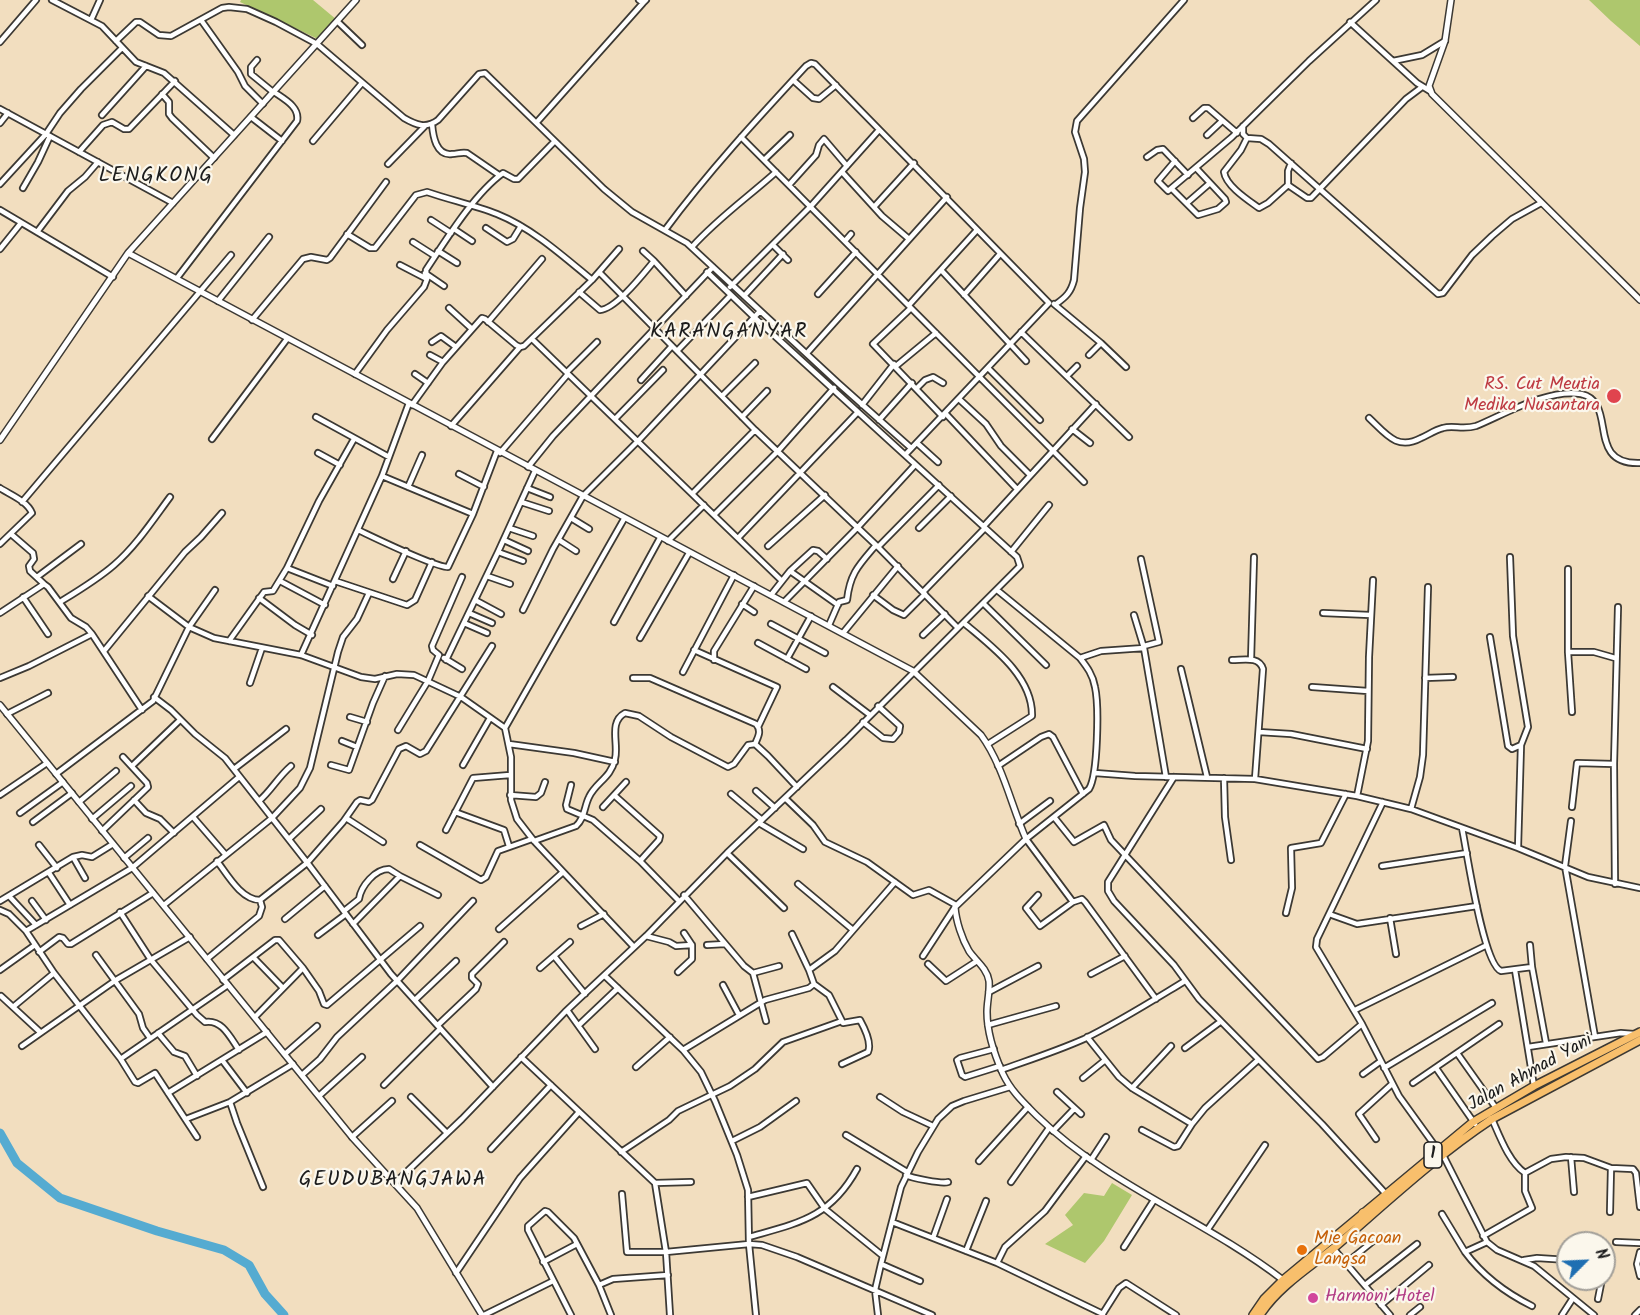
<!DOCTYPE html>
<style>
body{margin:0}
#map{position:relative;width:1640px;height:1315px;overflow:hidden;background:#f2debf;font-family:Kalam,sans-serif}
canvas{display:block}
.north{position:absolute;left:1556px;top:1231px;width:60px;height:60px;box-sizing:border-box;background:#fbf7ec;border:2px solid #a29f99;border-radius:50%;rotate:66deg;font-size:16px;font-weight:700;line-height:24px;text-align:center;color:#1c1c1c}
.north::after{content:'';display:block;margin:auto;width:21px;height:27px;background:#1f6fb2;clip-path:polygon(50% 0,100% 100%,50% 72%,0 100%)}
</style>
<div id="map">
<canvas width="1640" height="1315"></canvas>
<div class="north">N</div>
</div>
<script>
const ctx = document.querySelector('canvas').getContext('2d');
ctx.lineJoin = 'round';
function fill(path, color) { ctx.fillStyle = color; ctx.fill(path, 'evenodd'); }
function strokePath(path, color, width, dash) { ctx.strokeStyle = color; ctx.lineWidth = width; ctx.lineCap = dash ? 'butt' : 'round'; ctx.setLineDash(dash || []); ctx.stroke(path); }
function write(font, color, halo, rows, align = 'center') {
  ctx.font = font + ' Kalam,sans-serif'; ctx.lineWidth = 4.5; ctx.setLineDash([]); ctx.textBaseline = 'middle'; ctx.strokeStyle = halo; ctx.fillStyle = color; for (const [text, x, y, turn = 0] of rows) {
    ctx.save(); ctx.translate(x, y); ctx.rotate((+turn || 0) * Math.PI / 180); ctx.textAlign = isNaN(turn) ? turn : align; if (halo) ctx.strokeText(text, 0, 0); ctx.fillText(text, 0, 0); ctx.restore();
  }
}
const green = new Path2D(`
 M241,0h72l24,20 -17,20 -80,-38z
 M1589,0h51v46l-29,-25z
 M1112,1183l20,12 -28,46 -19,22 -40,-19 28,-19 -8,-10 19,-22 20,3z`);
const river = new Path2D(`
 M0,1133l17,30 43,35 97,33 67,19 25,15 16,29 19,21`);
const minor = new Path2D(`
 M52,0l50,26 34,36 28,11 70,62
 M639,0l4,3 3,-3
 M91,20l9,-20
 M201,20l37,52 7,14 18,18
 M338,22l24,23
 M1350,22l67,61 13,8
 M116,41l20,-19h4l19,13 12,1 51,-28 7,-1 18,2 29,13 41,22 87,74c12,7 22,11 34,2l41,-46 6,-1 119,116 28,23 55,31 151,140 73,65
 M0,42l36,-42
 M257,60l-6,7v7l22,18
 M1393,61l29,-6 23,-14
 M793,80l20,18 6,1 17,-14
 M162,94l7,8v12l3,4 42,40
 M0,109l173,94
 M102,115l44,-49
 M251,117l31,24
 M1193,118l11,-10h4l29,25
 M537,122l106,-119
 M0,123l8,-10
 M432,124c1,12 4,32 20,30 5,0 9,-2 15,-1l32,22
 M1243,126v8l4,4 14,1 8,5 169,150 5,-1 29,-38 20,-19 20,-17 29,-16
 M1207,135l15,-14
 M741,137l343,345
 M1247,138l-6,12 -17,22c2,14 24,28 35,36l9,-5 20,-18 19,13h4l95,-99 16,-12
 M313,141l49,-58
 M79,152l24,-27 9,-3 12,7h5l46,-48
 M1147,157l10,-7 6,-1 25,26
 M764,160l26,-25
 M1175,161l-17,20 10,10 64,-54 77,-76 67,-61
 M388,164l37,-38
 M842,172l40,44 27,23
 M0,184l46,-50 14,-21 21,-24 40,-40
 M789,185l27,-30 3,-10 5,-6 23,27
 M1288,185v-14l3,-8
 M23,188l15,-26 12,-26
 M1172,189l26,26 20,-6 8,-7 -1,-3 -29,-31
 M1187,203l23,-20
 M874,207l40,-44
 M0,210l113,67
 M431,220l20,13
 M486,228l21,14 6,-3 8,-13
 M454,229l18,12
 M37,232l31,-41 17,-14 13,-15
 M347,234l23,14h5l41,-53 11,-3c23,8 48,13 70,22 35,14 66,42 95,66
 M845,241l6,-7
 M413,242l22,14
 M773,245l15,15
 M692,247c26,-29 55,-49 84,-75
 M0,249l21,-26
 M438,251l19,12
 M654,261l32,35
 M400,265l27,14
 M941,270l85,91
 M599,272l156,158 123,117 80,81
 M707,272l47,45 151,138
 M425,273l19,13
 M177,278l120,-157c3,-14 -13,-22 -23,-29
 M730,287l81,-81 68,-76
 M579,292l21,18c16,-1 43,-36 54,-49l-11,-10
 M818,294l38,-42
 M964,295l36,-41
 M744,296l39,-42
 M218,301l51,-64
 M1054,304l47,39 25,24
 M1056,304c10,-7 15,-12 18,-24l6,-72 5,-36 -1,-13 -9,-27 2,-11 107,-121
 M909,305l68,-75
 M449,308l23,21
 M911,308l-38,36 70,73
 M252,320l51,-61 8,-2 16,3 3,-2 56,-76
 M488,322l54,-63
 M1021,332l108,105
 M532,339l250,242
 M432,342l9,-6 15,11
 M677,351l54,-56
 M807,353l140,-156
 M430,355l13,7
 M1089,355l12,-12
 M896,366l40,-33
 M988,368l52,52
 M567,372l30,-30
 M355,374l32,-44 37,-43 3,-8 -1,-9c20,-30 48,-76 77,-97l11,6h4l36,-37
 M415,374l13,9
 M1067,376l10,-10
 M641,380l31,-34
 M917,388l8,-8 8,-3 10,6
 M722,396l33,-33
 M959,399l27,25 15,22 29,29
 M412,405l31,-43 39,-44 3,1 31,26 4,2 4,-1 68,-66 27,-31
 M862,405l32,-41
 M946,414l71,75
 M316,417l73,40
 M742,417l25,-26
 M616,418l47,-48
 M1369,418c17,16 28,33 52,20 7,-3 14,-8 22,-10 10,-3 20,2 33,-2 29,-12 73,-38 105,-32 38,8 3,71 59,69
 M879,420l33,-37
 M451,426l69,-79
 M1072,429l18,14
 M212,439l75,-100
 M917,443l21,19
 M318,453l22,12
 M500,453l68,-79
 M528,467l25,-31 160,-169
 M459,474l25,13
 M382,476l91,38
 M408,487l14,-32
 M0,488c11,7 27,13 32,25l-32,31
 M527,488l23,9
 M693,493l62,-63
 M22,502l209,-247
 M521,502l28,9
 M714,515l64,-64 56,-63
 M571,518l18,11
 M624,519l-119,209 6,29v43l6,19 17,22 100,106
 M984,526l112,-122
 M509,528l24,8
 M919,528l32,-32
 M358,530c17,8 76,37 90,37l25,-53 24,-63
 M11,534l22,19 1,6 -5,7 1,5 14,13
 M738,538l119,-125
 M504,540l24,11
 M559,540l17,11
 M668,541l36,-36
 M768,546l57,-51
 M878,547l61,-62
 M498,552l25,9
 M1011,552l38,-47
 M1510,557l3,79 15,91 -7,18 -3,103
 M827,559l-9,-8 -5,-1 -23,21 48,34
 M1141,559l18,83 -15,4
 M287,568l32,-67 35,-62
 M1568,569v83l4,60
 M487,576l23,8
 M37,577l44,-33
 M393,579l13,-28
 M280,581l45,24
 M335,581l72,24 8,-5 17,-38
 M997,590l83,68c7,9 13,17 15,29 4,18 3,88 -6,102l-63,50 47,63 9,-3 3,3 71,97
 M923,592l62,-64
 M771,595l19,-24
 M873,595l20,15 11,5 21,-21
 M148,596l41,31 26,-37
 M23,597l25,37
 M259,598l36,27 17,10
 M475,600l26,14
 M60,602c18,-11 38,-23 54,-37 22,-19 39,-45 56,-68
 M784,602l74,-75 57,-62
 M983,603l63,62
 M742,604l12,8
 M523,610l30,-61 30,-53 56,-56 121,-129
 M0,613l44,-29 4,3 23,31 15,9 6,7 50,76
 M469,613l23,10
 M1323,613l47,2
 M1134,615l10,33 22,129
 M614,622l46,-84
 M464,623l23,10
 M964,623c27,23 69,53 68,93l-44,28
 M771,624l54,29
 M829,625l10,-23 8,-2c3,-27 12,-35 29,-55
 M843,633l55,-67
 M923,635l22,-21
 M1490,637l18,109 4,3 9,-4
 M640,638l49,-85
 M229,641l35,-49 9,-1 14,-23 46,18
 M758,643l48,26
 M694,650l83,37 -19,40
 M104,651l81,-99 16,-15 21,-24
 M1568,652h26l21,6
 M301,655l81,-179 27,-73
 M444,658l18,11
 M1080,658l21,-7 43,-3
 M787,659l24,-43
 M446,660l52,-108 37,-81
 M714,660v-9l40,-65
 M1232,660c12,0 27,-4 31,9l-8,110
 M1251,660l3,-103
 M1181,669l26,108
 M683,672l51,-97
 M0,678l29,-12 63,-32
 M633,678h17l106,46c6,7 2,13 -1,20
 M1425,678l28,-1
 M250,683l12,-35
 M833,687l37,28
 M1312,687l56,4
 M154,697l17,13 24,24 30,24 84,107 82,109 102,113
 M7,714l41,-21
 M350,717l17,5
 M863,722l20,16 10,1 6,-7 1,-6 -22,-20
 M398,730l30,-49 11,-26 -6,-5 -1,-4 30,-69
 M1259,732l32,2 76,15
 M342,741l15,6
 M509,744l65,9 41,9
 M331,765l18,5 24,-67 12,-27
 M463,765l27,-47
 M132,766l48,-46
 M998,766l43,-29 8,-3 4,3 30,57
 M234,769l52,-40
 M1095,773l40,3 120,3 102,17 54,13 107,39 70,29 52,11
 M56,774l97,-73 36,-74 25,11 87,17 60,22 14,2 22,-5 17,1 47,22 44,31
 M1174,777l-66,105v9l6,10 60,64 25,34 123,125 63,69
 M1224,778l1,39 6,43
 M571,785l-5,20 1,4 26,11 47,41 39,40
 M756,791l19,17
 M731,794l31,26
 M0,795l47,-32
 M510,795l26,2 5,-4 4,-11
 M614,795l46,41 -1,4 -19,21
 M1357,796l11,-55 1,-84 4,-77
 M785,798l28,27 12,17 42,20 46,33 16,-5 27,15
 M134,800l12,13 14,6 14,14
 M259,801c12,-10 19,-24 32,-35
 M79,802l37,-31
 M1383,802l-66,137 -1,8 46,77 37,72 39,54
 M603,807l23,-25
 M1572,807l5,-44 37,1
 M1411,809l9,-32 3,-22 5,-168
 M455,812l49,18 5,16
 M20,813l43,-31
 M193,817l32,37
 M1054,817l20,25 30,-17 7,15 207,219 5,-2 39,-33
 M346,818l37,24
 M92,819l39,-33
 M1571,821l-6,45 30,171
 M33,822l39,-29
 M759,823l44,26
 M1019,824l31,-23
 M1462,828c5,24 21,136 39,143l31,-4
 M446,830l27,-52 37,-3
 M102,831l46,-44 -1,-4 -24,-26
 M289,839l32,-30
 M534,841l42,-15c9,-8 8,-19 13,-29 7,-15 22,-19 26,-38 4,-15 -7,-37 10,-46l14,3 32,21 57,30 6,-3 14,-19 7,-1 13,12 29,31
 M39,845l18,23
 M420,845l61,35 5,-3 12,-26 34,-12
 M727,853l57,55
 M73,857l12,21
 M124,858l24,-20
 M217,861c10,13 24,39 43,39l47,-37 36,-41 14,-20 3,-2 9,2 3,-2 27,-51 7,-3 14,8 6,-3 66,-105
 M1382,866l85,-13
 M49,873l21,32
 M798,884l55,46
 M1615,884l-1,-120 4,-157
 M684,895l60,71 9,7 13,48
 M1038,895l-12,13 14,18 33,-24
 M9,896l27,29
 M0,901l73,-44 9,-2 10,2 21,-13
 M32,901l14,19
 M164,905l108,-87 28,-30 10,-20 28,-116 5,-15 14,-18 12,-26
 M0,910l9,4 17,17
 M344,911l15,-12c2,-13 16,-30 30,-30l11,7
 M120,912l31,48 46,55 8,7c17,-3 25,15 34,28
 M1286,913l6,-25 -1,-40 30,-5 25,-49
 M1329,914l28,10 120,-18
 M1390,918l6,36
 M285,919l40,-33
 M353,924l47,-48 38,19
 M581,926l23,-12
 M499,929l64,-57
 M792,934l17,36
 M318,935l28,-21
 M646,936l23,6 7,4 16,-1
 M707,945l18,-1
 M1530,945l2,22 14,76
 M39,952l20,-15 4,1 5,6h3l82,-51
 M96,955l43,59 4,14 7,10
 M554,956l31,38
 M923,956l32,-49
 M253,957l30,31
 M207,959l52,-43 3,-9 -2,-7
 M928,964l18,17 31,-20
 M540,968l30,-26
 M0,970l35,-25
 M1515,970l19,116
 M678,972l14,-13v-14l-8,-12
 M753,973l26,-7
 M1091,974l34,-18
 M605,976l78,74 18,22 14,29 22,54 11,35 1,54 7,71
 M223,980l52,-40h4l24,28
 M228,985l-106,73h-2l-66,-85 -28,-42 106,-63 107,-91
 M723,985l16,30
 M989,992l49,-26
 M1,996l39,36
 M415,1000l41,-39
 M13,1007l41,-34
 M567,1010l28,39
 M1355,1010l130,-64
 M255,1017l48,-49 16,23 5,13 3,1 93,-79
 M438,1025l38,-36 2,-5 -6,-6v-4l32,-32
 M579,1025l39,-37
 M988,1025l68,-19
 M158,1033l16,19 11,4 12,20
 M1087,1037l32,40 13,11 60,36
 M22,1046l94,-66 74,-43
 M1528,1047l93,-14 13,1
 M1185,1048l35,-26
 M994,1049l-34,9 -3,2 5,15 3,2 35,-11
 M683,1050l82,-50 44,-12 5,-4
 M1457,1053l39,55
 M285,1054l32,-28
 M521,1057l134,126 11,69h-39l-5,-58
 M120,1058l15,24 3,1 17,-10 42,64
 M222,1060l25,33
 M842,1064l26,-12c4,-9 -3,-23 -8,-32l-17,3 -14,-28 -15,-11 -5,-14 26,-19 60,-69
 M636,1067l34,-30
 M1384,1068l108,-65
 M1436,1068l39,56
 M1001,1070c28,-10 56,-19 83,-31 35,-17 68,-38 101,-58
 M1363,1074l18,-13
 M302,1075l18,-16 17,-22 60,-56 76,-80
 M1083,1078l21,-17
 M1413,1083l86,-59
 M384,1085l56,-56
 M1132,1088l39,-42
 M1057,1092l24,22
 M168,1093l99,-61
 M319,1096l43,-39
 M411,1097l36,36
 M880,1097l23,15 30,14
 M230,1102l7,21 26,64
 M186,1119l44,-17 63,-38
 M1492,1119c8,18 17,43 33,54
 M1142,1130l32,17 4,-1 14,-22 13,-16 53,-48
 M1053,1131l21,-22
 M846,1135l61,37
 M352,1137l40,-36
 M1376,1139l-17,-25 33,-30
 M732,1141l28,-14 36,-26
 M491,1149l60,-64
 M621,1152l48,-32 9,-9 52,-25 25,-17 28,-27 59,-21
 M1443,1155l44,87 10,8 37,16 60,49
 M1571,1157l3,35
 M1091,1160l15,-23
 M979,1161l49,-54
 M1525,1173l26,-14 15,-2 18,1 27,10 22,1 3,4 4,34
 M906,1175c5,3 36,9 42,7
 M1011,1182l38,-54
 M395,1183l67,-64 103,-107 81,-76 81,-83 119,-113 174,-174 -3,-9 -112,-102 144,-152 -234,-239 -4,-1 -5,3c-49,53 -98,106 -141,164
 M655,1183l36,-1
 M748,1197l59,-14 18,26 58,47
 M1610,1212l1,-44
 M1442,1214l23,38 22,-10
 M892,1222l105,41 106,51
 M1208,1229l57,-84
 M1483,1236l49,-28 -7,-17v-18
 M749,1237c49,-14 81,-19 108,-68
 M933,1238l14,-39
 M1616,1242l24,1
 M1124,1247l30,-47
 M1333,1248l57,67
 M966,1251l20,-50
 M1465,1252c17,23 41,41 67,54
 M1640,1252l-3,12 3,12
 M1524,1260l13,-2 31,2
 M543,1262l34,-18
 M997,1263l8,-16 40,-36 41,-55
 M1346,1263l31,-25
 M881,1264l39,17
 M456,1273l64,-95 59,-66
 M599,1285l14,-6 55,-4
 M1365,1285l52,-41
 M1598,1299l4,-20
 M1381,1305l48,-40
 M484,1315l69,-34
 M571,1315l-43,-85v-4l17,-15 3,1 26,26 25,47 12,30
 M670,1315l-4,-63 83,-8 13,1 35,12 135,58
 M878,1315l-3,-25 6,-26 20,-77 17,-35 20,-33 14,-13 12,-5 46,-14
 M1102,1315l17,-27 7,-5 50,32
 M1410,1315l10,-8
 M1562,1315l11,-17
 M1635,1315l5,-5`);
const tertiary = new Path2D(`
 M1451,0l-6,41 -16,45 3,8 208,206
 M128,253l785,418 68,64c22,30 30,70 45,104l-71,68c1,14 7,32 14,44 6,9 18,17 20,30 1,10 -2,21 -2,31 0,21 8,44 16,62 8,17 21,29 34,42 72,70 167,103 246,164
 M0,440l128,-187 228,-253
 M0,705l352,432 65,71 65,107`);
const primary = new Path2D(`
 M1253,1315l11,-16 19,-19 190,-158 61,-36 106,-54
 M1260,1315c18,-28 50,-48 75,-68 51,-44 101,-91 157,-128l148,-79`);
const trunk = new Path2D(`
 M1363,1213l4,5`);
const markers = [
 [1614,396,8,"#e0444e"],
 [1302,1250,6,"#e8710a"],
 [1313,1298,6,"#d1479c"]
];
const shields = [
 [1433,1155,18]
];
const shieldNames = [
 ["1",1433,1155]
];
const healthNames = [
 ["RS. Cut Meutia",1600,386],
 ["Medika Nusantara",1600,407]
];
const streetNames = [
 ["Jalan Ahmad Yani",1531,1074,-29]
];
const foodNames = [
 ["Mie Gacoan",1314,1240],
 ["Langsa",1314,1261]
];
const hotelNames = [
 ["Harmoni Hotel",1325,1298]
];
const quarterNames = [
 ["LENGKONG",156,177],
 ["KARANGANYAR",729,333],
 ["GEUDUBANGJAWA",393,1181]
];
fill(green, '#aec76d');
strokePath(river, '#55abd1', 9);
strokePath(minor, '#3c3934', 8);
strokePath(tertiary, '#3c3934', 8);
strokePath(primary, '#3c3934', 10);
strokePath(trunk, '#3c3934', 10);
strokePath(minor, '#fff', 4.5);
strokePath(tertiary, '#fff', 5);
strokePath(primary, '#f8bf6c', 7);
strokePath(trunk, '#f8bf6c', 8);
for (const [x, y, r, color] of markers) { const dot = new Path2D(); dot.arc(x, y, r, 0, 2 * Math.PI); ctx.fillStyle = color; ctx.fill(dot); strokePath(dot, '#fbf7ec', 2); }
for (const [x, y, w] of shields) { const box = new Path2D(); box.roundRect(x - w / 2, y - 13, w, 26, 4.5); ctx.fillStyle = '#fbf7ec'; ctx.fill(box); strokePath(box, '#1c1c1c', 1.5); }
write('bold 16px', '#1c1c1c', null, shieldNames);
write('18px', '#be3a42', '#fbf7ec', healthNames, 'right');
write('18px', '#1c1c1c', '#fbf7ec', streetNames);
write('18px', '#c56008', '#fbf7ec', foodNames, 'left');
write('18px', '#b23c85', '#fbf7ec', hotelNames, 'left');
ctx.letterSpacing = '1.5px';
write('21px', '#1c1c1c', '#fbf7ec', quarterNames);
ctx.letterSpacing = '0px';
</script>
